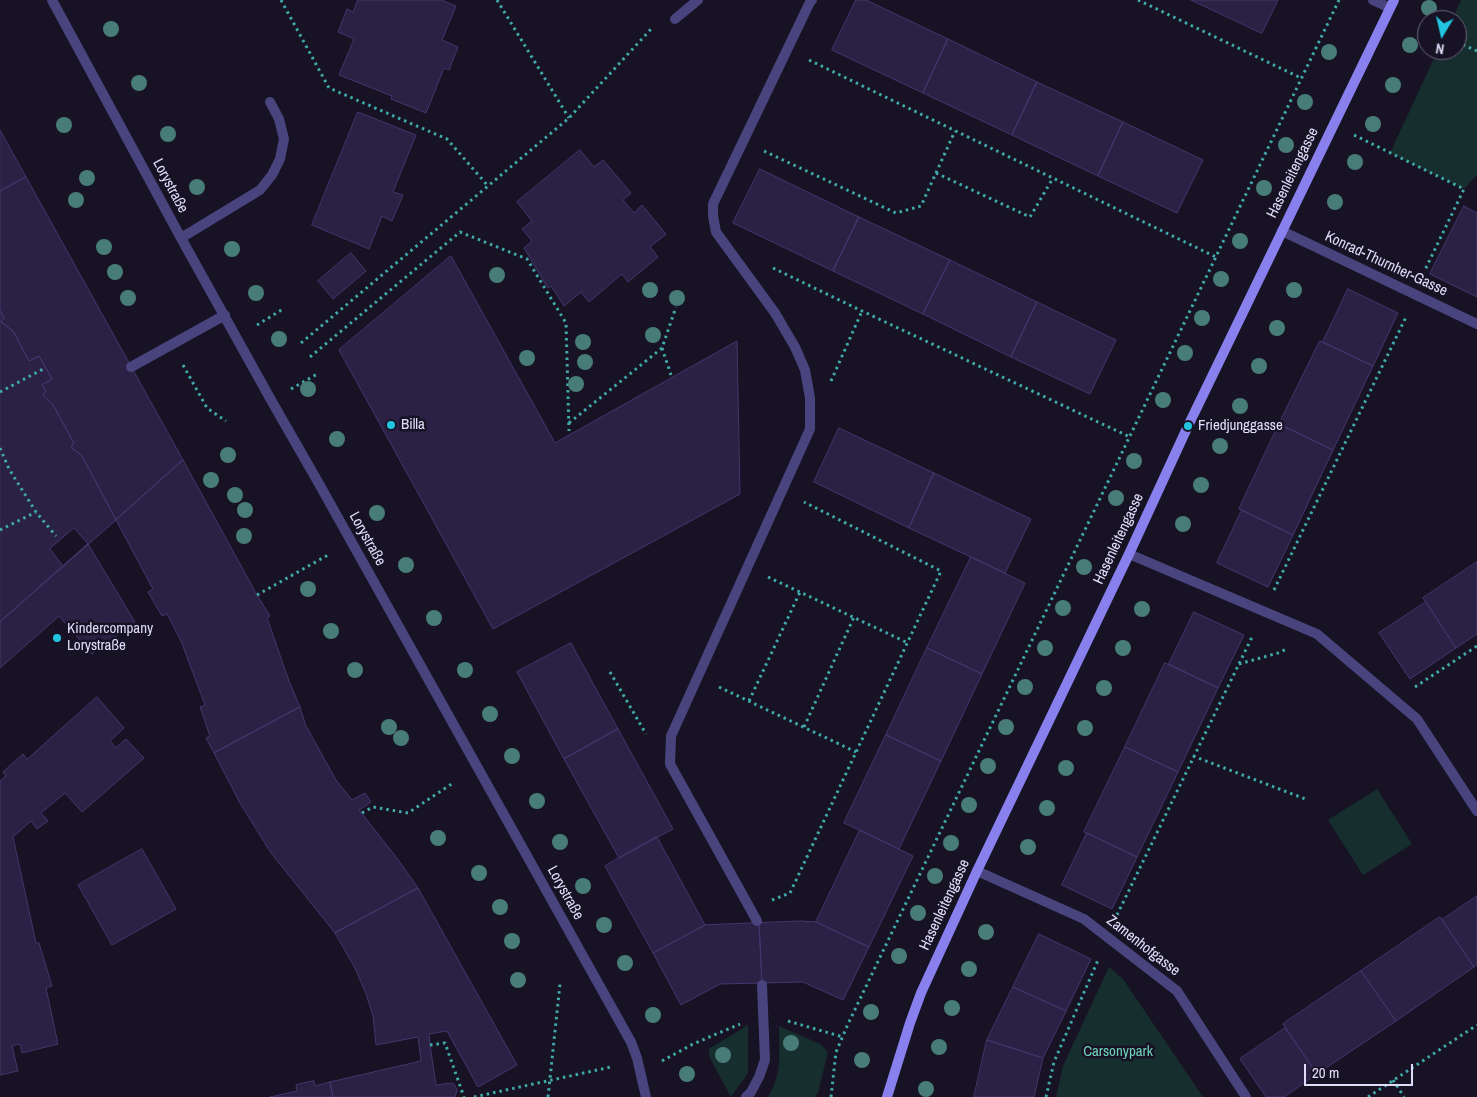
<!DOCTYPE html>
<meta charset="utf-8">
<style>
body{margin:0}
#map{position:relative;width:1477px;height:1097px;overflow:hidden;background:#171325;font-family:"Archivo Narrow",sans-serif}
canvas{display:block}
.north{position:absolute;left:1417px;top:10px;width:50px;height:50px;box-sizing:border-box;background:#171325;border:1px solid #68637a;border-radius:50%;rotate:189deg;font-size:14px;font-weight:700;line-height:20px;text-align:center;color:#e1dcfa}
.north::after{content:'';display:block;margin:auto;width:18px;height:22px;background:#22c4e0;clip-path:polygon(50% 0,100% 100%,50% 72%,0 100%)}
.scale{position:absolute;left:1304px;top:1064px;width:109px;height:22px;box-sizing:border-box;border:2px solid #e1dcfa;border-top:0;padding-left:6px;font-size:15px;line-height:18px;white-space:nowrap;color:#e1dcfa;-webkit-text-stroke:4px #171325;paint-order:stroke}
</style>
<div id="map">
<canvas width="1477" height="1097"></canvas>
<div class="north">N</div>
<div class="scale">20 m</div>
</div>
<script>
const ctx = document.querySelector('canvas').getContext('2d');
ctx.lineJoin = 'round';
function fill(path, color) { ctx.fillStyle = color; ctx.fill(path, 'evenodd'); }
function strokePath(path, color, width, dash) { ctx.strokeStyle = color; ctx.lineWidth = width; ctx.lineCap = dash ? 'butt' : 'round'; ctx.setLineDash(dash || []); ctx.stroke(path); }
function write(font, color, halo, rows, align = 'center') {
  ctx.font = font + ' "Archivo Narrow",sans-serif'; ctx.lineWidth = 5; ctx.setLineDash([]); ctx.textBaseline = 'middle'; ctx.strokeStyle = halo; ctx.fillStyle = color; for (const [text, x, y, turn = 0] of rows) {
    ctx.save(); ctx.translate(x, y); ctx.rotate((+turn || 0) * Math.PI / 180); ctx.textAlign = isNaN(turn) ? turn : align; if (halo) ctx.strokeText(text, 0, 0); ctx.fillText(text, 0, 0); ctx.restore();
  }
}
const green = new Path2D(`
 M1461,0h16v175l-13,14 -74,-36 48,-103h19v-30h-5z
 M1377,789l35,55 -49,31 -35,-55z
 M1109,967l14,12 80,118h-147l7,-31z
 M748,1025v48l-17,24 -22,-41v-7z
 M779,1026l41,18 8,8 -10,41 -3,4h-47c15,-25 11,-44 11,-71z`);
const building = new Path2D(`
 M358,0h83l15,6 -14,34 16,7 -9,23 -5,-2 -18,45 -35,-14 1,-3 -53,-21 15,-36 -16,-7 9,-23 6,3z
 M856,0h10l82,39 -25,54 -91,-43z
 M1191,0h87l-16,33z
 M948,39l89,43 -25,53 -89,-42z
 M1037,82l86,40 -25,54 -86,-41z
 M358,112l58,23 -23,57 10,3 -11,26 -10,-5 -13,33 -57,-24z
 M1123,122l80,38 -26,53 -79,-37z
 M0,130l26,47 -26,14z
 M580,150l14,17 9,-7 28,33 -8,7 11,13 8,-8 24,29 -16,13 8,10 -30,25 -6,-8 -33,28 -8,-10 -17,14 -13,-20 -3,2 -24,-40 8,-7 -10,-12 10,-8 -15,-19z
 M760,169l99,48 -26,54 -100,-48z
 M26,177l157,283 -67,60 -34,-64 -11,-9 3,-4 -21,-38 -10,-10 3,-4 -4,-6 10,-6 -13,-23 -10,5 -16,-30 -12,-9 3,-4 -4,-8v-119z
 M1464,206l13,7v84l-47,-23z
 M859,217l91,43 -27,54 -90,-43z
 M351,253l15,18 -33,28 -15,-18z
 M451,256l104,187 182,-102 3,153 -247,135 -154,-279z
 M950,260l87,42 -26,55 -88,-43z
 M1348,289l50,24 -25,53 -50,-24z
 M1037,302l79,38 -26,54 -79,-37z
 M0,310l4,8 -3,4 12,9 16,30 10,-5 13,23 -10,6 4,6 -3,4 10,10 21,38 -3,4 11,9 34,64 -116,102z
 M1320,341l53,25 -40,84 -54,-26z
 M1279,424l54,26 -40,85 -54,-26z
 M839,428l95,45 -25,55 -95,-46z
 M183,460l74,135 13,21 -3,2 22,63 11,26 -86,46 -8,-15 4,-2 -10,-29 5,-2 -24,-64 -14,-27 -5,2 -14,-24 5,-3 -37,-69z
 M934,473l97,46 -26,54 -96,-45z
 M1242,510l51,25 -25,52 -51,-24z
 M74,528l14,16 -25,22 -13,-17z
 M88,544l47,78 -43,32 -33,-38 -59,52v-46z
 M971,557l54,26 -43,91 -55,-26z
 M1477,562v72l-21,14 -33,-50z
 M1426,602l30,46 -46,31 -31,-46z
 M1194,612l50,23 -26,53 -49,-24z
 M571,643l47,86 -54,30 -47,-87z
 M927,648l55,26 -41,87 -55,-26z
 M1165,663l53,25 -40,84 -53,-25z
 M97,697l27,31 -14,13 6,7 10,-9 18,19 -62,54 -17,-19 -24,20 7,8 -11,8 -6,-8 -18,16 23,106h3l13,43 -6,2 12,56 -36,9 -2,-9 -8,2 6,25 -18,4v-294l6,-5 -3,-4 20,-18 4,5z
 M300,707l6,19 30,54 16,20 13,-7 6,9 -12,8 38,48 21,30 -83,45 -64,-80 -31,-50 -26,-50z
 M618,729l55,100 -54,29 -55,-99z
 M886,735l55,26 -42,88 -55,-26z
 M1125,747l53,25 -41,85 -53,-25z
 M860,830l53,26 -44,91 -53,-25z
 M1087,833l50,24 -25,52 -50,-24z
 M657,837l48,88 -52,28 -48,-87z
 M142,849l34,60 -64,36 -34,-60z
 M418,888l99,177 -39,22 -31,-56 -18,3 1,11 6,40 16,-2 2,1 3,6 -2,7h-122l-3,-15 91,-21 -3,-24 -42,8 -3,-29 -7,-22 -11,-26 -20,-35z
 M1477,896v69l-3,2 -32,-47z
 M1440,917l34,50 -78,54 -35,-50z
 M801,921l15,1 53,25 -26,53 -40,-18 -41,1 -3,-60z
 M759,923l3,60 -42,1 -39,21 -28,-52 52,-28z
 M1039,934l52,25 -25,52 -53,-24z
 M1361,971l35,50 -79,53 -34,-50z
 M1013,987l53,24 -23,47 -56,-18z
 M1285,1028l32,46 -33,23h-18l-26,-38z
 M987,1040l56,18 -9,39h-60z
 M314,1081l1,5 15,-4 3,15h-63l27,-6 -1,-6z`);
const path = new Path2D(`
 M281,0l48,88 118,51 41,47
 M497,0l72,118
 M1138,0l163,78
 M1457,42l20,9
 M809,60l407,197
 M1354,135l110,54 -40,83
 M764,151l132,62 25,-7 34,-75
 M936,173l94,44 23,-39
 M773,268l89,43 268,126
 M257,325l26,-16
 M301,343l268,-225 83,-90
 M662,348l9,27
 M310,357l150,-125 67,27 39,64 3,108
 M183,365l24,43 19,13
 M831,381l31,-70
 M291,389l28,-16
 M0,392l45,-24
 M569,423l93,-75 14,-41
 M0,448l9,21 27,43 20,24
 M0,530l36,-18
 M768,577l140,66
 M1274,590l132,-273
 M257,595l71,-40
 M1239,664l39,-11 9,-4
 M610,672l36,62
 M719,687l137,65
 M1415,687l62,-41
 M749,701l51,-109
 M804,727l50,-110
 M1193,756l115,44
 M362,813l11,-6 35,6 45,-30
 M772,900l18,-7 151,-322 -137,-69
 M1117,915l136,-280
 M788,1021l55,16
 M430,1045l15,-2 19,54
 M662,1061l31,-17 47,-20
 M1393,1080l11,17
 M474,1097l137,-30
 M548,1097l12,-113
 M831,1097l5,-45 12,-28 491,-1024
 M1046,1097l8,-35 44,-102
 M1368,1097l109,-72`);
const lane = new Path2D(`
 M1373,0l17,8
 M675,19l23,-19
 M181,238l79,-48 12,-15 8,-16 4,-20 -5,-20 -9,-17
 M131,367l94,-52
 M757,921l-87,-157 1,-28 139,-307v-31l-5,-28 -10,-23 -20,-34 -59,-81 -3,-16v-12l97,-202 2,-2
 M746,1097l5,-5 8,-15 6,-17 -3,-75`);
const street = new Path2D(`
 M52,0l129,238 90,162 47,82 313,560 6,16 9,39
 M1282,231l195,93
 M1129,554l188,80 100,85 60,92
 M977,871l107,48 93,72 69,106`);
const secondary = new Path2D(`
 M887,1097l23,-74 11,-30 56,-122 152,-317 59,-128 206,-426`);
const trees = [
 [1429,8],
 [111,29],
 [1410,45],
 [1329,52],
 [139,83],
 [1393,85],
 [1305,102],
 [1373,124],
 [64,125],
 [168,134],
 [1286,145],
 [1355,162],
 [87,178],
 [197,187],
 [1264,188],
 [76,200],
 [1335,202],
 [1240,241],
 [104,247],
 [232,249],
 [115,272],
 [497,275],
 [1221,279],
 [650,290],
 [1294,290],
 [256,293],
 [128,298],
 [677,298],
 [1202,318],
 [1277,328],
 [653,335],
 [279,339],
 [583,342],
 [1185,353],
 [527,358],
 [585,362],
 [1259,366],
 [576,384],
 [308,389],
 [1163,400],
 [1240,406],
 [337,439],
 [1220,446],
 [228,455],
 [1134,461],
 [211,480],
 [1201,485],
 [235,495],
 [1116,498],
 [245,510],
 [377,513],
 [1183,524],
 [244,536],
 [406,565],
 [1084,567],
 [308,589],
 [1063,608],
 [1142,609],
 [434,618],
 [331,631],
 [1045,648],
 [1123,648],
 [355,670],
 [465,670],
 [1025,687],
 [1104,688],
 [490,714],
 [389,727],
 [1006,727],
 [1085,728],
 [401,738],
 [512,756],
 [988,766],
 [1066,768],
 [537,801],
 [969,805],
 [1047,808],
 [438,838],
 [560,842],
 [951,843],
 [1028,847],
 [479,873],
 [935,876],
 [583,886],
 [500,907],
 [918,913],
 [604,925],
 [986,932],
 [512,941],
 [899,956],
 [625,963],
 [969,969],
 [518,980],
 [952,1008],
 [871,1012],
 [653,1015],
 [791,1043],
 [939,1047],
 [723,1055],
 [862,1060],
 [687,1074],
 [926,1089]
];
const markers = [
 [391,425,5,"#22c4e0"],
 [1188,426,5,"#22c4e0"],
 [57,638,5,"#22c4e0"]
];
const streetNames = [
 ["Hasenleitengasse",1293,173,-64],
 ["Lorystraße",170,186,62],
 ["Konrad-Thurnher-Gasse",1386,264,25],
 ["Lorystraße",367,539,61],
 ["Hasenleitengasse",1119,539,-65],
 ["Lorystraße",565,893,61],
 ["Hasenleitengasse",945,905,-65],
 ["Zamenhofgasse",1143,946,38]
];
const poiNames = [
 ["Billa",401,425],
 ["Friedjunggasse",1198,426],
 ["Kindercompany",67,629],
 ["Lorystraße",67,646]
];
const parkNames = [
 ["Carsonypark",1118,1052]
];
fill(green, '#172e2e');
fill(building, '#2a2144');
strokePath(building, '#44366d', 1);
strokePath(path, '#40aaa8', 3, [2.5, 4]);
strokePath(lane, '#49447e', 10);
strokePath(street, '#49447e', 10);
strokePath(secondary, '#8780ed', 10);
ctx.fillStyle = '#487c79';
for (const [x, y] of trees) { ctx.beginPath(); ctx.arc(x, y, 8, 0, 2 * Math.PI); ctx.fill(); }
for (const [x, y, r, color] of markers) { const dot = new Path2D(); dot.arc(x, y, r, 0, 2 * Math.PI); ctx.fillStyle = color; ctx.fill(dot); strokePath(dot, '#171325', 2); }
write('15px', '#e1dcfa', '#171325', streetNames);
write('15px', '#e1dcfa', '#171325', poiNames, 'left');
write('15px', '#71d1be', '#171325', parkNames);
</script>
